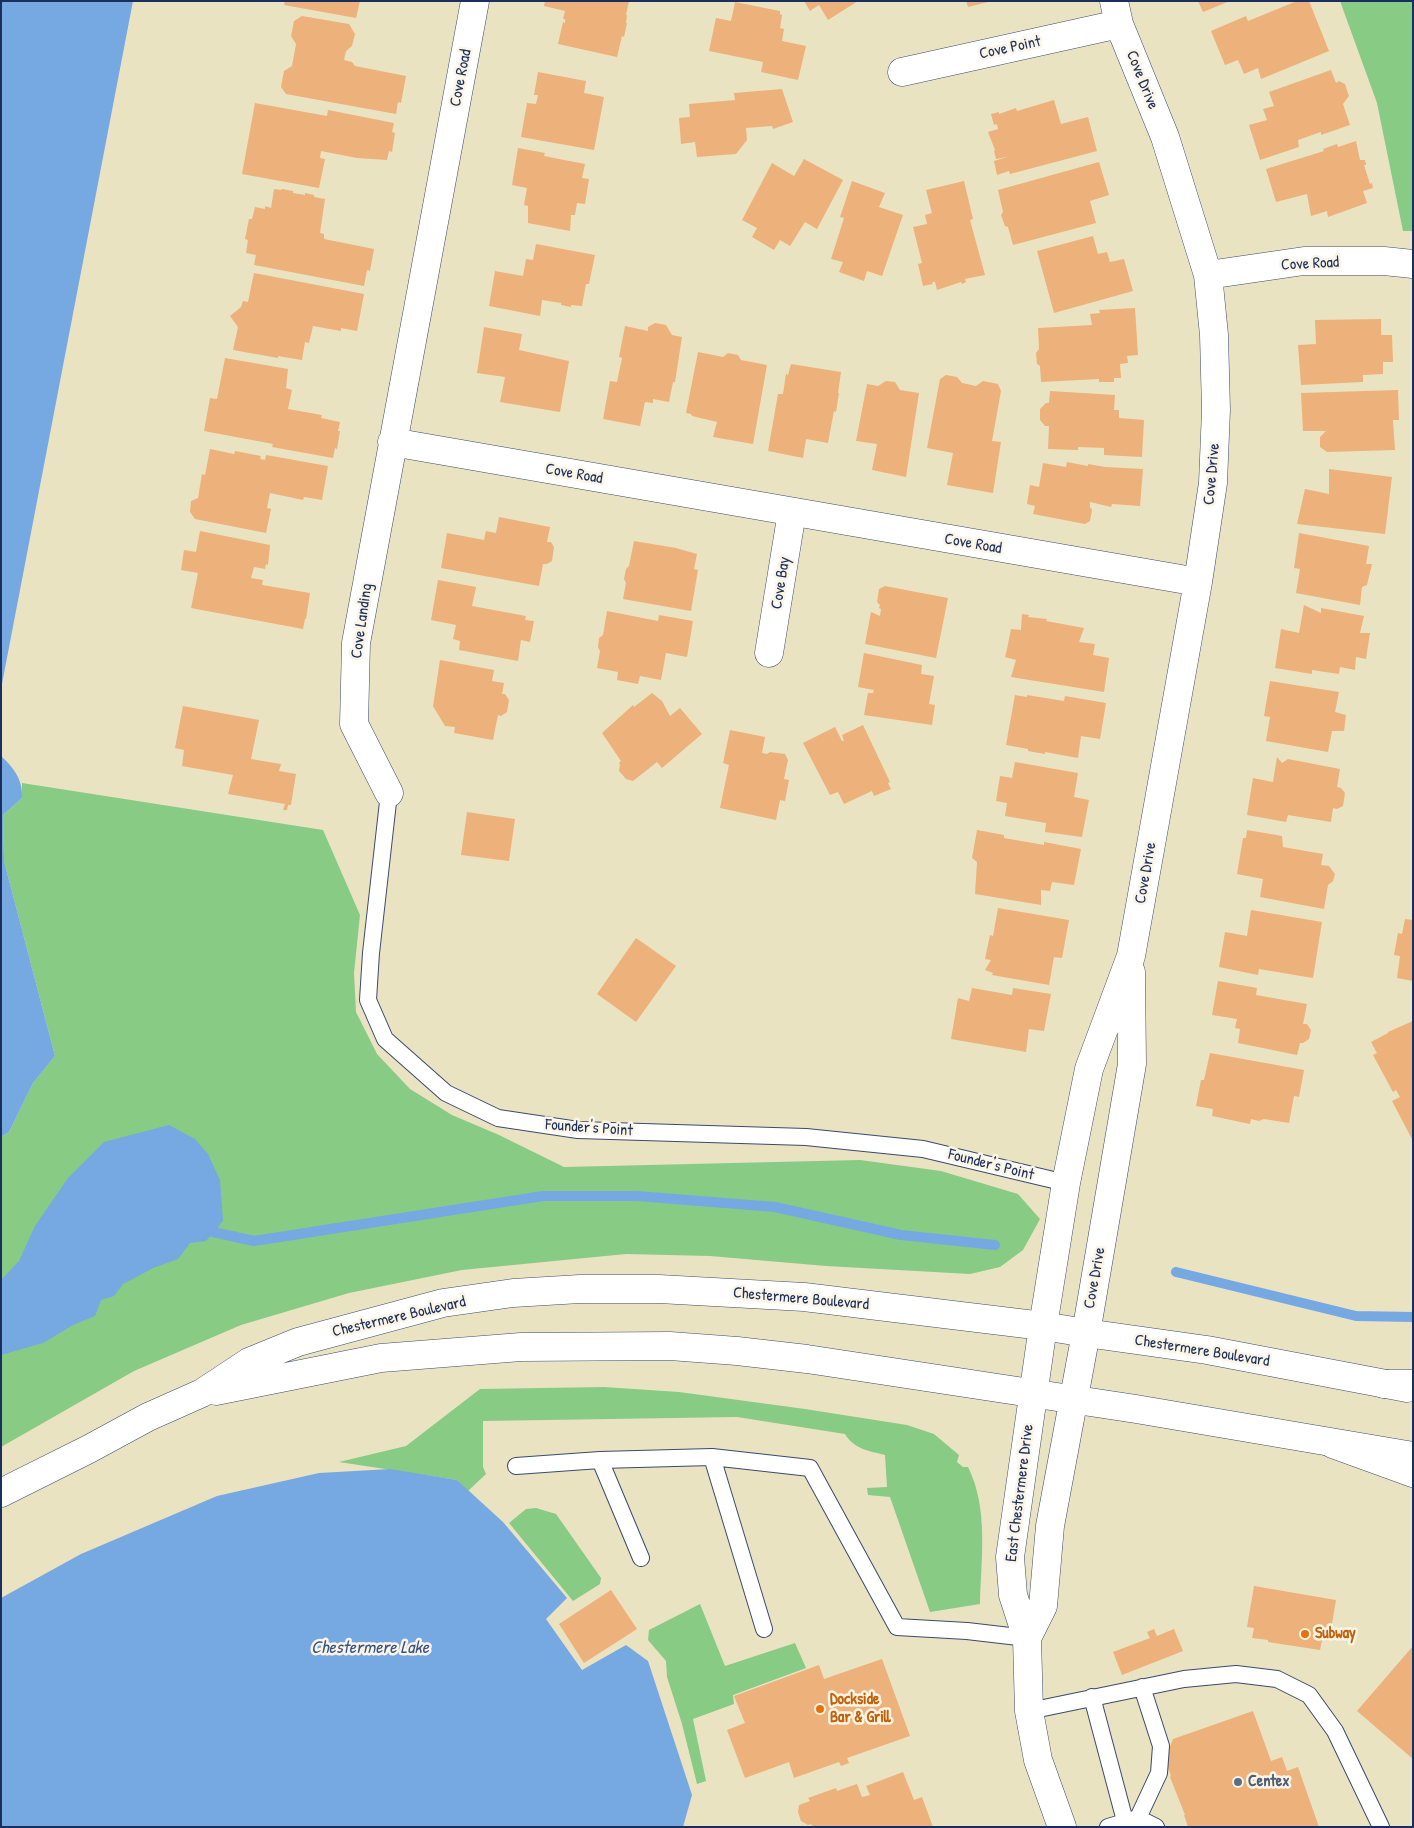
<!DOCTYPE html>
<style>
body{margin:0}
#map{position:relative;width:1414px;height:1828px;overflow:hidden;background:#eae3c1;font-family:"Patrick Hand",sans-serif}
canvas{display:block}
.frame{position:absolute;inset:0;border:2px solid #1b2f5e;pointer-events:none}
</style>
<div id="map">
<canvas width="1414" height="1828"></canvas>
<div class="frame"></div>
</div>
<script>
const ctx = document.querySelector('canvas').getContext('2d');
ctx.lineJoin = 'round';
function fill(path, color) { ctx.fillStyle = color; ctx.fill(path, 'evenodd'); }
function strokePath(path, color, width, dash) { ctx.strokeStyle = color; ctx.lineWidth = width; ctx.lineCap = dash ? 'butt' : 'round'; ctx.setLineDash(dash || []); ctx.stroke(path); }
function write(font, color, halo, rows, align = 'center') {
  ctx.font = font + ' "Patrick Hand",sans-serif'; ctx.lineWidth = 5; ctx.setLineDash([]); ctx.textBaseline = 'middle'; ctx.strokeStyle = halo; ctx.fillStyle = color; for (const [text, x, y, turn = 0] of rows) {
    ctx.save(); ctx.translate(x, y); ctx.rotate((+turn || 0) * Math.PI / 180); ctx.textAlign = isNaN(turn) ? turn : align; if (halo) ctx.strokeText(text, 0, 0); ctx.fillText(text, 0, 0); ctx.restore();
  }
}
const green = new Path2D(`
 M1340,1h73v230h-10l-26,-128z
 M22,783l301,47 37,85 -6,58 2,39 21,42 33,35 42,26 47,20 65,32 296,-7 81,11 77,23 22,25 -17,31 -23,17 -30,7 -144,-8 -116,-10 -84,-2 -164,16 -113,23 -108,32 -107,46 -133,76v-310l8,-5 24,-49 22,-27 -51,-195 -1,-46 19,-17z
 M604,1387l75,5 126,17 102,16 27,9 25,21 -2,7 6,5h5c21,42 13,92 12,137l-50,8 -40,-115 -22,-2 -1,-7 20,-1 -2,-32c-16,-4 -31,-6 -40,-21l-108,-17 -254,4v46l3,7 -18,17 -11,-11 -118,-18 67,-16 74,-57z
 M536,1508l20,6 45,64 -1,6 -27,17 -64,-78 17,-14z
 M700,1604l25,62 70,-23 11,25 -73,27 1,9 -41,15 13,62 -9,3 -15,-60 -15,-47 -1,-16 -18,-21 1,-10z`);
const water = new Path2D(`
 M1,1h132l-132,688z
 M1,756c13,12 22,24 21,42l-19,17 1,46 51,195 -22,27 -24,49 -8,5z
 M169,1125l26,14 13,15 12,26 3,41 -17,20 -16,2 -12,16 -25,9 -30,16 -9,12 -13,4 -6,16 -22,9 -30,18 -42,12v-75l18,-19 16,-35 33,-48 36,-36z
 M390,1469l67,11 46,42 64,76 -21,21 36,51 44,-25 22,16 44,134 -9,32h-682v-229l80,-44 136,-58 102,-23z`);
const stream = new Path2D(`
 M213,1232l41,9 289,-45h94l138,11 126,28 94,10
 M1176,1272l180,44 57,1`);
const building = new Path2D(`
 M285,1h75l-4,17 -72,-13z
 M545,1h84l-3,14h1l-1,8h1l-3,14 -2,-1 -5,21 -59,-13 5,-22 2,1v-4h-2l2,-8 -21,-5z
 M804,1h54l-30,19 -9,-15 -9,6z
 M966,1h22v1l-20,5z
 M1198,1h32l-27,11z
 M1297,1h12l20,50 -68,28 -3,-11 -14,6 -6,-14 -13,5 -14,-34 35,-15 2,5z
 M735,2l45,9v3l2,1 -2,13 4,1 -2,12 24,5 -8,34 -37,-8 2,-10 -54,-11 7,-33 15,3z
 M302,16l47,8 6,10 -3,12 -6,5 -2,9 8,2 3,4 51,10 -5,27 -3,-1 -2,12 -110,-20 -5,-7 3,-16 8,-5 4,-22 -5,-8 3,-15z
 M1331,70l5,13 3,-2 6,3 4,12 -6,8 7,21 -29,10v-3l-23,8 1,7 -39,13 -11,-35 18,-5 -4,-11 11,-3 -5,-14z
 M538,72l48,9 -2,12 20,4 -10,53 -73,-13 6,-34 9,1 2,-9h-4z
 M782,89l11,33 -20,7 -1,-3 -26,2 1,12 -11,14 -39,3 -2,-15 -14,2 -2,-26 11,-1 -1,-13 46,-4 -1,-7z
 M1054,100l7,24 27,-7 9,34 -87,23 -1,-3 -12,4 -3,-14 13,-4 -11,2 -2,-8 1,-1 -7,-18 10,-3 -1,-5 -3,1 -3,-11 8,-2v2l17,-6 1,3z
 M255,103l72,13 1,-6 66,13 -2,9 3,1 -3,19 -3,-1 -2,9 -30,-2 -36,-7 -1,7 5,1 -6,29 -77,-14z
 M1356,141l4,19h5l1,5h-2l6,19 2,-1 1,5 -10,3 4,12 -39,14 -1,-6 -16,5 -4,-22 -31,8 -10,-33 58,-18 -1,-2 14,-5 1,3z
 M518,148l27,5 -1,3 41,8 -3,14 7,1 -4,25 -8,-1 -2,12h-4l-1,16 -42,-8v-17l-4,-1 3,-17 -15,-3z
 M804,159l39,21 -26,49 -12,-7 -15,24 -10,-6 -6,10 -22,-13 5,-9 -15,-8 30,-57 22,13z
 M1099,162l10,33 -19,6 6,22 -83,22 -5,-18 -3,-1 -4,-11 2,-3 -5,-22z
 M852,181l33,12 -6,14 24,8 -21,61 -15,-5 -3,10 -25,-9 4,-10 -12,-3 13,-41 -4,-1z
 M964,181l9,38 -3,1 15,55 -20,4 1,3 -4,2 -1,-2 -24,8 -2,-8h-3l1,2 -10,2 -5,-22 4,-1 -9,-36 14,-3 -2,-9 7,-2 -6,-23z
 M274,189l7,1 1,-1 11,2v2l12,2v-2l9,2v2l11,2 -5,34 4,1v5l50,10 -4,22 -3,-1 -3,16 -110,-21 2,-10 -10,-2 2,-13 -3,-1 4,-20h3l3,-12 10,2v-3l6,2z
 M1093,236l5,18 9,-2 3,10 14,-3 9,32 -79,22 -17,-62z
 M536,244l59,11 -6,29h-3l-4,22 -11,-1v2l-10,-2v-2l-19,-3 -2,16 -51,-10 6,-35 28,5 3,-17 7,1z
 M254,273l110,21 -7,37 -16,-3v3l-28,-5 -4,17 -4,-1 -3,18 -24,-4v2l-45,-8 5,-23 -8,-11 11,-9 2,-6 5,1z
 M1135,308l3,47 -11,1 1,7 -8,1 1,14h-7v4h-15v-3l-58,3 -1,-16 -3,-2 -1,-11 3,-4 -1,-21 54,-3 -2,-11 10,-1 -1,-3z
 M1381,319v16h11l1,27h-10v12l-20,1v7l-62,3 -3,-40 18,-1 -1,-24z
 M655,323l11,2 6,10 10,2 -7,45h-2l-4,20 -16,-3v4l-8,-1 -5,24 -37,-7 7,-38 7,1 5,-24 -3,-1 6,-31 23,5v-4z
 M484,327l38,7 -3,16 50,11 -9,51 -60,-10 5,-25 -28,-4z
 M698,352l25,5 5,-4 10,2 3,5 26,5 -14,79 -40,-7 4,-15 -25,-6 -1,-2 -5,-1z
 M225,358l63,11 -2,19 6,2 -4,19 34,6 -1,3 19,4 -2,9h2l-3,18 -2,-1 -2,10 -61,-11 1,-3 -69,-13 6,-33 7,1z
 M791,364l50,8 -3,21h1l-3,19 -2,-1 -6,32 -22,-4 -3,19 -35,-7 10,-57h5l3,-20 2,1z
 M946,375l11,2 5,6 14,3 7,-5 15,3 3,7 -9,50 9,1 -8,51 -46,-8 6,-32 -26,-5 13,-69z
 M886,381l9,1 5,8 19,3 -13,84 -34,-7 5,-26 -21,-3 11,-57 11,2z
 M1398,390l1,30h-6l2,30 -68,2 -7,-5v-10l6,-6h-23l-2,-38z
 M1050,391l65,4 -1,15h5v8l25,2 -2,37 -38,-2v-7l-26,-1v3l-30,-1 1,-23h-4l-5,-6v-11l6,-6h3z
 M210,449l24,5 1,-3 26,5 -1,3 5,1 1,-5 62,11 -6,34 -18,-3 -1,3 -33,-7 -3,15 4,1 -5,24 -71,-14 -5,-7 1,-11 7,-3 4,-24 3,1z
 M1067,462l21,4v-2l17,3 38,2 -3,37 -28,-2 -1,3 -21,-5v5l2,3 -2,11 -5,3 -52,-10 2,-8 -8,-2 3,-19 9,2 4,-24 23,4z
 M1329,469l63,8 -7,57 -88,-10 8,-35 24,5z
 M499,517l51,10 -3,15h4l3,5 -2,14 -5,3h-4l-4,22 -98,-18 6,-35 37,7 2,-9 10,2z
 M200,531l70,14 -2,20 -2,-1 -1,5 -11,-2 -3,11 12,2 -1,5 48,8 -4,26h-1l-2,10 -112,-21 7,-35 -17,-3 3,-20 12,2z
 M1299,533l70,13 -3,18h6l-5,21 -5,2 -2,18 -64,-12 4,-24 -6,-1z
 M634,541l42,7 21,6 -3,15 4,1 -7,41 -68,-12 3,-16 -2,-4 2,-10 3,-3z
 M438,580l38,7 -4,19 54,10 -1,4 9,1 -4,21 -9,-2 -3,21 -59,-11 1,-9 -7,-2 3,-14 -25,-5z
 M885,586l63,12 -12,60 -71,-14 6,-32 9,4 1,-7 -2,-1 1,-3 -3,-3 2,-13z
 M1304,605l17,8v-5l43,8 -4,17h10l-4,26 -10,-2 -1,13 -15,-3 -1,7 -27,-4v4l-37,-6 6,-39 18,4z
 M607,611l51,10 1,-6 34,6 -6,36 -21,-4 -5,27 -21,-4 -2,8 -21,-4 1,-8 -21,-4 3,-17 -2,-4 1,-9 4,-3z
 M1022,614l7,1 -1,2 19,2 -1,2 38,7 -5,14 16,2 -2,11 16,3 -5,34 -93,-15 5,-17 -11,-3 2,-8 4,-20 10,1z
 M864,653l58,12 -1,9 13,2 -5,28 6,1 -3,20 -68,-10 4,-22h5l1,-3 -16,-3z
 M440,660l54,10 -2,11 12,2 -2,11h3l4,6 -2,12 -6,4 -3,-1 -5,25 -39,-7 1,-6 -10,-1 -12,-20z
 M1270,681l69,11 -4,20 11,3 -2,16h-12l-4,21 -62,-11 4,-24 -6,-1z
 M652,693l10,8 8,15 10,-8 22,26 -40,34 -5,-6 -24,19 -7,-2 -7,-8 1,-7 -1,-1 2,-2 -19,-28 31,-28 1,2z
 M1015,695l12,2v-2l37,6 1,-5 41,7 -6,36 -19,-3 -3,22 -33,-6v2l-17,-3v-2l-22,-4z
 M183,706l76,14 -8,39 30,5 -2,7 17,3 -5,31h-3l-1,5h-4l2,-6 -57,-10 5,-19 -51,-9 2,-16 -9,-2z
 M863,725l27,57 -2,1 3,6 -17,7 -2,-5 -28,13 -6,-12 -8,3 -27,-52 32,-16 7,14h2l-2,-6z
 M730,730l35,7 -3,16 5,1 3,-2 15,2 3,6 -4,19 5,1 -4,21 -5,-1 -4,20 -56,-12 9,-43 -6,-2z
 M1277,757l5,6 6,-4 52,10 -3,18 4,1 4,5 -2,13 -6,3 -4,-1 -2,14 -43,-7 -2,7 -39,-7 6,-37 20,4z
 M1015,762l63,11 -4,24 15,3 -7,37 -37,-5 1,-9 -41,-7 2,-13 -11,-2 4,-25 12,2z
 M467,812l48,7 -6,42 -48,-6z
 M977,830l27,5v3l40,7v-3l37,7 -7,36 -22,-3 -2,9 -9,-1v15l-66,-11 2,-32 -5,-4z
 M1247,830l35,6 1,11 40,7 -2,11 8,1 6,8 -2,7 -5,4 -4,24 -64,-12 3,-18 -26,-5 6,-36h3z
 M998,908l71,12 -7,38 -8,-1 -5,28 -57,-10 1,-2 -8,-3 6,-10 -6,-1 5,-24 3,1z
 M1251,910l71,12 -9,56 -54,-9 -1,6 -39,-8 6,-35 22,4z
 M1405,919l8,1v61l-16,-3 3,-22 -6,-1 4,-22 4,1z
 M636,938l40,28 -40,56 -39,-28z
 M1218,981l39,7 -1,7 51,9 -4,20h4l4,6 -2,9 -6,4h-3l-3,12 -59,-12 2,-14 -5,-1 2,-9 -25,-4z
 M972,988l40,7 1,-7 38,6 -7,37 -15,-2 -3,23 -75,-13 7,-41 11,3z
 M1413,1021v120l-21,-40 8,-4 -4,-7 -3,2 -20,-37 4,-2 -6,-11 17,-9v-1z
 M1210,1053l94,17 -5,27 -5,-1 -5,27 -25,-4 -5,2 -8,-2 -1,5 -38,-8 1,-7 -17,-3 5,-26h3z
 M1254,1586l82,14 -7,41 -7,-1 -2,10 -52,-8v-2l-16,-2 2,-10 -7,-1z
 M611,1590l26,39 -53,34 -25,-39z
 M1154,1629l3,7 17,-7 9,22 -61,24 -9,-23 37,-14 -3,-6z
 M1413,1646v113l-56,-48z
 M882,1659l28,77 -63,22 2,5 -8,3 -2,-4 -45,16 -5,-16 -44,16 -18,-48 18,-7 -11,-27 85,-31 5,14z
 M1253,1711l18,50 11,-4 5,14 11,-4 21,60h-131l-4,-12h1l-15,-38 1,-1 -6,-17 8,-20z
 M903,1772l11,28 8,-3 11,30h-120l-2,-3 -3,1 -7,-4 -3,-9 1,-7 11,-4 -2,-3 28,-10 1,3 20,-7 5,13 8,-2 -4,-9z`);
const lane = new Path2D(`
 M389,793l-18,160 -3,47 17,39 61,54 52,25 80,12 228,7 117,12 143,34
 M600,1460l41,98
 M516,1466l84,-6 112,-3
 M764,1629l-52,-172 98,11 87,159 70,4 60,7
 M1092,1697l33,124
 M1029,1711l155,-32 52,-5 41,5 32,16 26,36 46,96
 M1138,1818l21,-45 2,-27 -19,-59
 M1108,1827l30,-9 18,9`);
const street = new Path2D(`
 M902,72l217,-48
 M1208,275l96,-14h80l29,3
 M392,442l806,140
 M769,653l23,-141
 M389,793l-35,-69 2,-81 119,-642
 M1043,1326l23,-143 23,-114 42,-113 67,-374 15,-99 3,-73 -2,-75 -6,-60 -43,-138 -46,-113 -5,-23
 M1086,1333l46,-269 -1,-92`);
const secondary = new Path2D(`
 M1043,1326l-33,231 3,38 14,43 2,73 9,49 24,67
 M216,1391l165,-33 140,-11 149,-1 67,5 70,8 329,50 277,47
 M1,1493l88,-44 59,-32 54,-24 47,-31 49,-20 145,-39 70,-10 67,-4h79l145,8 239,29 43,7 121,17 200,38
 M1027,1638l16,-32 7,-80 36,-193`);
const highway = new Path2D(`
 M1384,1384h29
 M1333,1444l80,29`);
const markers = [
 [1305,1634,5,"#e8710a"],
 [820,1709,5,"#e8710a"],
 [1238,1782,5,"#5c6f8a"]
];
const streetNames = [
 ["Cove Point",1010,48,-12],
 ["Cove Road",461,78,-79],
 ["Cove Drive",1142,80,68],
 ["Cove Road",1310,264,-3],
 ["Cove Road",574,474,10],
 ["Cove Drive",1212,474,-85],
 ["Cove Road",973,544,10],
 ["Cove Bay",781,583,-81],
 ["Cove Landing",362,621,-82],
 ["Cove Drive",1146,873,-80],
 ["Founder's Point",589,1128,4],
 ["Founder's Point",991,1165,14],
 ["Cove Drive",1095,1278,-80],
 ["Chestermere Boulevard",801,1299,5],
 ["Chestermere Boulevard",399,1317,-13],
 ["Chestermere Boulevard",1202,1351,9],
 ["East Chestermere Drive",1020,1493,-83]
];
const foodNames = [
 ["Subway",1315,1634],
 ["Dockside",830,1700],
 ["Bar & Grill",830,1718]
];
const serviceNames = [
 ["Centex",1248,1782]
];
const waterNames = [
 ["Chestermere Lake",370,1648]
];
fill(green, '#87cb84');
fill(water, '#76a8e2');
strokePath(stream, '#76a8e2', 10);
fill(building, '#edb17b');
strokePath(lane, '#3a4a6d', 18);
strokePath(street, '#3a4a6d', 29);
strokePath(secondary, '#3a4a6d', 29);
strokePath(highway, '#3a4a6d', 29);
strokePath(lane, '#fff', 16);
strokePath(street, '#fff', 28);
strokePath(secondary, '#fff', 28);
strokePath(highway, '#fff', 28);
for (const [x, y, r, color] of markers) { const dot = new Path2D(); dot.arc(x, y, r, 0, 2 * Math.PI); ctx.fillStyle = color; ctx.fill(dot); strokePath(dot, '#fcf5e5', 2); }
write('16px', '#1b2f5e', '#fcf5e5', streetNames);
write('bold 16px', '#c56008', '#fcf5e5', foodNames, 'left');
write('bold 16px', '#4e5e75', '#fcf5e5', serviceNames, 'left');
write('italic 18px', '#365386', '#fcf5e5', waterNames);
</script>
